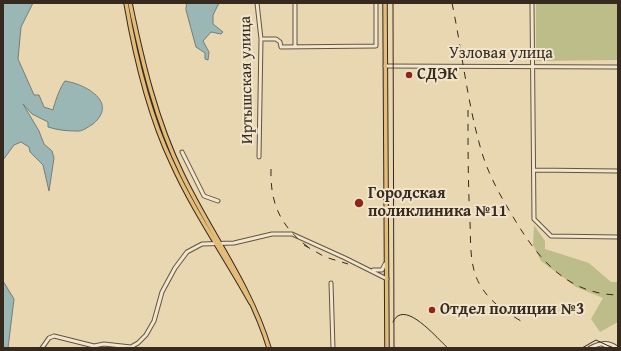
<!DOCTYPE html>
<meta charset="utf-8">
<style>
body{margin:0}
#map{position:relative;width:621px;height:351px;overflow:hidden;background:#e9d7b2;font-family:"Gentium Book Plus",serif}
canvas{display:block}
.frame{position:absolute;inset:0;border:4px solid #36291d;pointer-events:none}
</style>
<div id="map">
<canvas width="621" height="351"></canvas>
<div class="frame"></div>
</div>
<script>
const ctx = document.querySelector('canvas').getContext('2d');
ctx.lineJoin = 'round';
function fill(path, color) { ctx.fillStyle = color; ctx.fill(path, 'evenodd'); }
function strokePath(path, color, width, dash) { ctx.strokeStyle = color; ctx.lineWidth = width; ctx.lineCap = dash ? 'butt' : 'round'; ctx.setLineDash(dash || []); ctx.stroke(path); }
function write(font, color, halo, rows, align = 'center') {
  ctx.font = font + ' "Gentium Book Plus",serif'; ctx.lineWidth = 4; ctx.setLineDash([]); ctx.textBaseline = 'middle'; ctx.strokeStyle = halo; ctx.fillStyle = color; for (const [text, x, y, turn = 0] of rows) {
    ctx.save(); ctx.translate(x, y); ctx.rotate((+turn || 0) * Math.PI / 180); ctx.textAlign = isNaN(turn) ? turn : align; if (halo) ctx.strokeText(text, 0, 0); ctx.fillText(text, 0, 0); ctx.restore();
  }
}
const green = new Path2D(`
 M536,3h82v57l-82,1z
 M534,225l11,16v8l44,14 22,19h7v40l-18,10 -9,-13 12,-21 -27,-11 -35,-26 -8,-16z`);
const water = new Path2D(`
 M3,3h30l-12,24 -3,32 16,36h5l5,12 9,3c1,-6 8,-25 12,-29 20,3 54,21 28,43 -5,3 -11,8 -17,7 -9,0 -19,-1 -28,-4v-5l-16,-8 -9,-10 16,27 5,13 8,7 2,7 -5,33 -6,-26 -13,-13 -1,-5 -8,-5 -7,3 -11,15z
 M187,3h32l-6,12v9l10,8 -2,2 -10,-2 -8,9 6,11 -1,8 -3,-1v-6l-9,-6 -10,-37z
 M3,281l11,18 -6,49h-5z`);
const minor = new Path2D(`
 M257,3l4,36 -2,118
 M295,3v43
 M532,3l2,216 17,17 67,1
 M261,39h15l4,3 1,5 95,-1v-43
 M385,66l233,1
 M182,152l22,44 14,5
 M534,170l84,1
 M373,270h9l3,-6
 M331,283l2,65
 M602,344l8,4
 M42,348l7,-10 5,-2 40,10 10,-2 27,3 7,-4 8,-8 8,-14 8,-29 13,-24 12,-16 15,-8 32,-1 38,-9h20l53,24 42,21
 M590,348c10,-5 18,-7 27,0`);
const major = new Path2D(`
 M126,3c9,52 23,112 46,160 22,49 53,93 79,140
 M130,3c12,58 26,118 52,171 28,59 68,111 87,174
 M385,3l2,345`);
const tram = new Path2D(`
 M393,3l1,345
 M393,322c11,-25 45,18 55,26
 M582,348l14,-8 17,8`);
const rail = new Path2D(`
 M452,3c10,48 15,97 28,143 6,23 17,44 29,64 25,43 54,84 109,85
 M468,110c0,37 0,75 2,112 1,21 -1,44 10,63 10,17 24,26 41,36
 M271,169c-1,34 9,57 37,78
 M304,245l21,12 23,7`);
const markers = [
 [409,75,4,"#8f2418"],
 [359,203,5,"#8f2418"],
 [432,310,4,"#8f2418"]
];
const streetNames = [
 ["Узловая улица",501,54],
 ["Иртышская улица",247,80,-91]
];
const poiNames = [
 ["СДЭК",417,75],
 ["Городская",368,194],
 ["поликлиника №11",368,212],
 ["Отдел полиции №3",440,310]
];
fill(green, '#bcbd88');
fill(water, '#9ab7b5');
strokePath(water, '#727e78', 1);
strokePath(minor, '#635442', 5);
strokePath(major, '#36291d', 5.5);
strokePath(minor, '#f1e5cd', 3);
strokePath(major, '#e4bc79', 3.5);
strokePath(tram, '#36291d', 1);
strokePath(rail, '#36291d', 1, [7, 7]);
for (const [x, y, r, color] of markers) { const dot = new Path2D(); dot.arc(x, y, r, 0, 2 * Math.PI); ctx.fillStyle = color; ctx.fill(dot); strokePath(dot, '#f1e5cd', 1.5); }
write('16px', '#36291d', '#f1e5cd', streetNames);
write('bold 16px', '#36291d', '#f1e5cd', poiNames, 'left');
</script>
